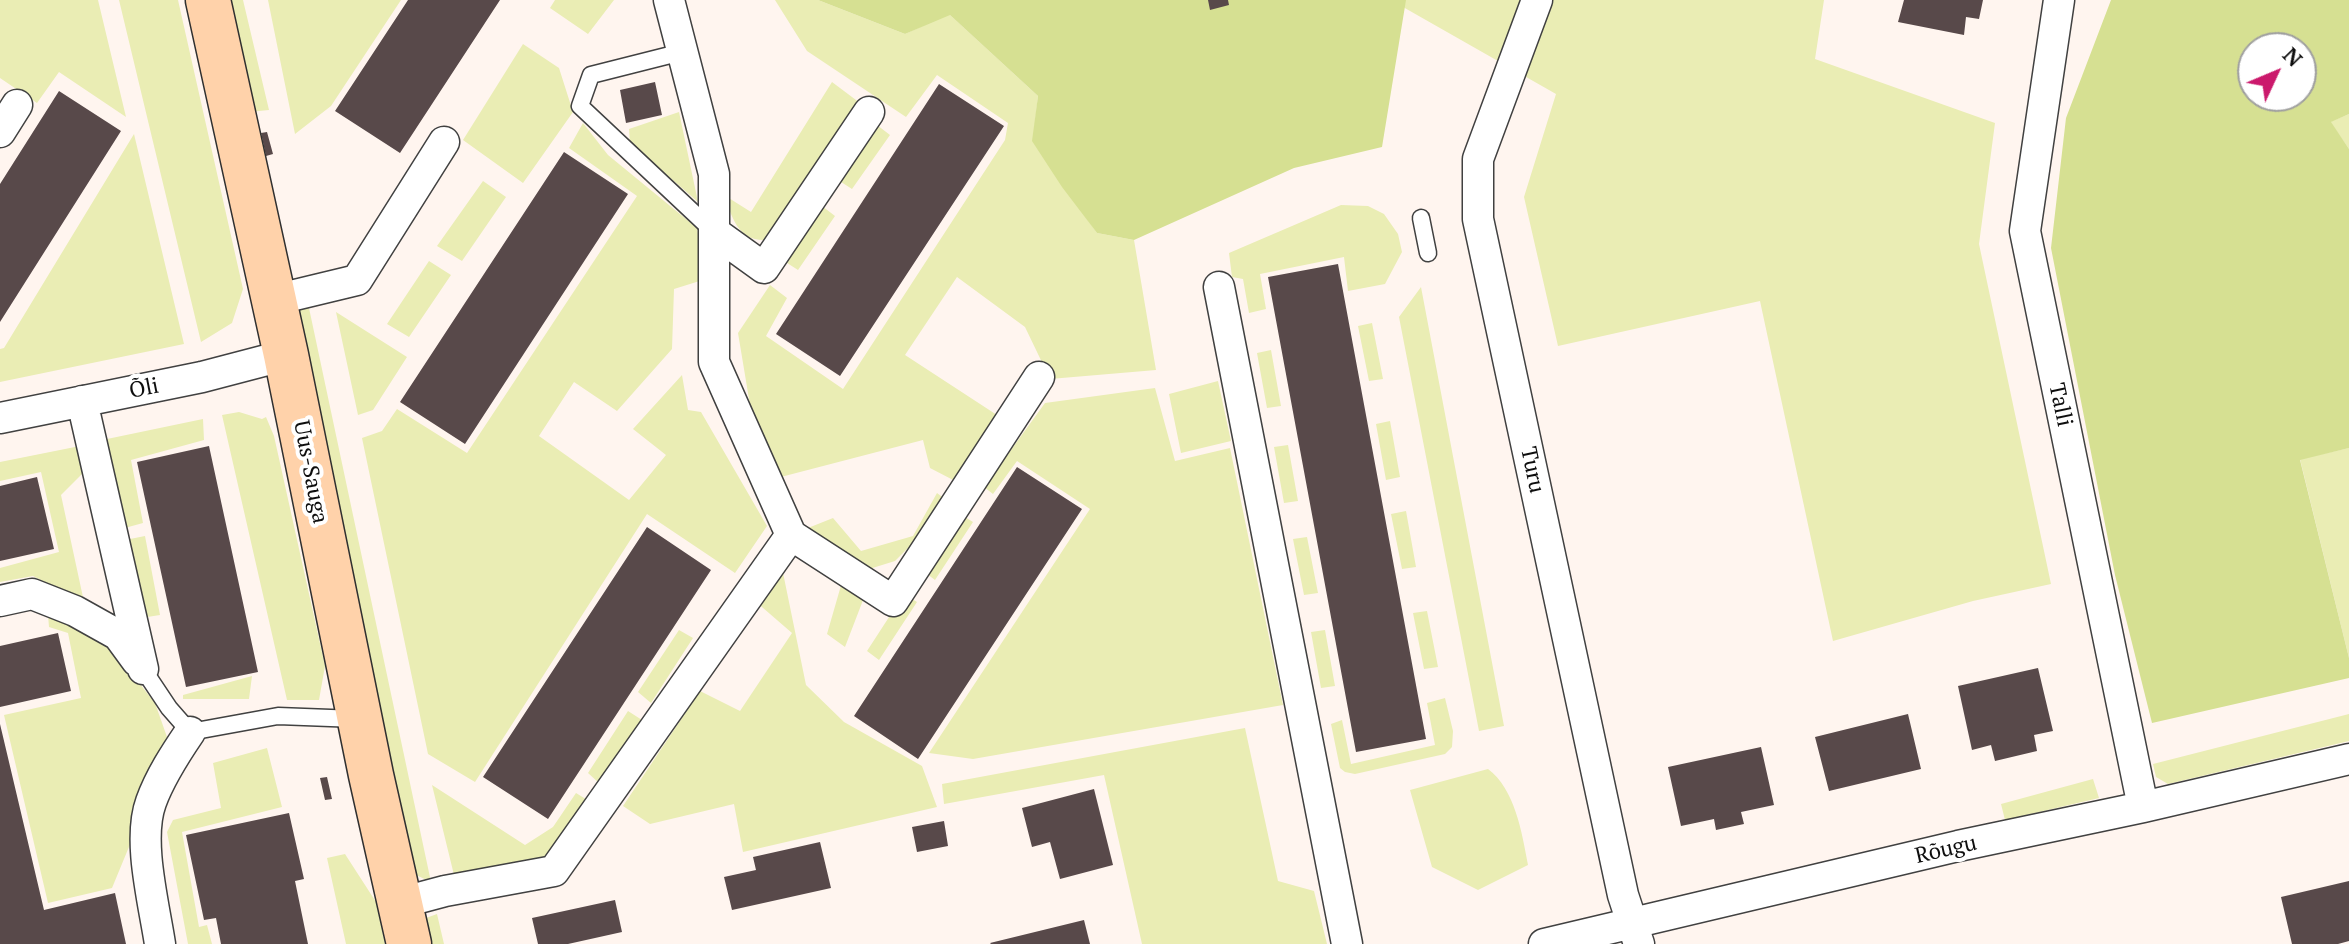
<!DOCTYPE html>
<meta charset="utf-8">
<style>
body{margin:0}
#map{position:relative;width:2349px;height:944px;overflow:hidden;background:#fff5ef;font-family:"PT Serif",serif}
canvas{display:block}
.north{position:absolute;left:2237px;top:32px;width:80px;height:80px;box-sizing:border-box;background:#fff;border:2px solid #9f9f9f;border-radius:50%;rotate:46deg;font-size:22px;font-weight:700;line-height:32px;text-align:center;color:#0e0e0e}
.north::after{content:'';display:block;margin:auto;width:28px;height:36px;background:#cb196c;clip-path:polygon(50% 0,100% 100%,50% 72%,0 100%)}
</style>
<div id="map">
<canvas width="2349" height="944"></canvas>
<div class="north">N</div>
</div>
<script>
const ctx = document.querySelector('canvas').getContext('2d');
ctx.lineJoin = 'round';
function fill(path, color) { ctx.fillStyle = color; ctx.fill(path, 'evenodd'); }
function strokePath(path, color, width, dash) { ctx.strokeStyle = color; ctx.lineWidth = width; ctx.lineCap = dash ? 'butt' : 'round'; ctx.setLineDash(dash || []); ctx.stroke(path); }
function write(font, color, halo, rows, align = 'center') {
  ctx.font = font + ' "PT Serif",serif'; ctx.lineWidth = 8; ctx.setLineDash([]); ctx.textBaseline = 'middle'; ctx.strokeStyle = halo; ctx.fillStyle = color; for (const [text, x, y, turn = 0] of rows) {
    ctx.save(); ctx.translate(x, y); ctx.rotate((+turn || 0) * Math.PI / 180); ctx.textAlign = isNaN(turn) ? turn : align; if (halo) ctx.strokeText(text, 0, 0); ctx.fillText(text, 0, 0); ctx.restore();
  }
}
const green = new Path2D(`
 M0,0h98l28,117 -67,-45 -22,31 -37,-25z
 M119,0h59l65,289 -11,34 -31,19z
 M227,0h16l26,110 -20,2z
 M268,0h133l-70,106 -36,28z
 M555,0h59l-26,34 -38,-26z
 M775,0h43l87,34 44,-20 89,82 -5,45 64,92 37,7 22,130 -106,9 -25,-52 -68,-50 -52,78 95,62 -43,65 -27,-14 -7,-28 -146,38 -24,-55 -15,-90 32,-48 17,13 -21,38 77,53 162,-249 3,-17 -71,-48 -31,42 -99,-66z
 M1404,0h420l-9,59 180,64 -16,121 72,340 -78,17 -140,40 -73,-340 -202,45 -34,-149 32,-103 -153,-87z
 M523,44l36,24 14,44 -50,71 -60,-43z
 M832,82l28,21 -78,116 -18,21c-27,0 -32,-24 -40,-45l27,17z
 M679,112l19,90 -68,-59 -1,-14z
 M2349,114v35l-19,-27z
 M583,123l25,32 89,73 9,51 -32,10 -2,60 -55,62 -43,-29 -35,54 90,64 37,-45 -33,-26 49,-54 6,35 13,2 66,114 -32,47 -88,-59 -172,268 -47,-28 -66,-316 20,-7 15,-22 70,44 170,-257 -68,-48z
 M877,125l13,10 -38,54 -14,-9z
 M134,134l50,210 -184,38v-33l4,-1z
 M483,181l23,16 -44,64 -25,-15z
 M1341,205l27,1 16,8 14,20 4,18 -17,32 -37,7 -4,-34 -84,17 6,35 -17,4 -6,-34 -11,-2 -3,-24z
 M822,206l13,10 -37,54 -14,-9z
 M429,261l22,14 -42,62 -22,-13z
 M1421,287l83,439 -25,5 -80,-414z
 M309,308l122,574 -15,-7 -121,-565z
 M336,312l71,45 -34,53 -15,5z
 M1372,323l11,56 -14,2 -11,-55z
 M1271,350l10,56 -14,2 -10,-55z
 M1218,381l13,60 -50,12 -12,-59z
 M1155,388l20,73 55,-13 53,257 -310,54 -44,-6 161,-244 -73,-48 -24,33 -9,-7 61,-84z
 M239,412l23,7 4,-2 8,19 51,230 -6,34h-32l-65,-285z
 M203,419l1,21 -73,20 12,63 -22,6 -14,-90z
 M1390,421l10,56 -14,3 -10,-56z
 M1288,445l10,56 -14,2 -10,-56z
 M80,446l5,25 -24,24 23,107 -51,-26 -33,6v-14l59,-16 -18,-80 -41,9v-19z
 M2349,448v210l-49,-199z
 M937,493l8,6 -33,45 -17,17 -29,9 -47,-25 -11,-17 25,-10 28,33 52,-15z
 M1406,511l10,56 -14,2 -11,-55z
 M960,514l13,8 -38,58 -12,-9z
 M145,536l15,79 -19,3 -16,-78z
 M1307,537l11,56 -14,2 -11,-56z
 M781,563l25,122 38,37 78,44 15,41 -194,45 -9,-48 -84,20 -27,-18 77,-115 40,20 52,-78 -37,-32z
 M842,582l23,13 -20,52 -18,-13z
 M904,594l13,8 -38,58 -12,-9z
 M1427,611l11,56 -14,2 -11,-56z
 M48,615l54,21 53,67 12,34 -9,15 -27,90 -19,46 -64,15 -44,-188 77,-17 -13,-65 -19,-6z
 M679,630l14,8 -42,65 -13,-11z
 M1325,630l10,56 -14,2 -10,-56z
 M252,676l-3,23h-66v-4z
 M1445,698l8,33 -1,16 -7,7 -90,20 -10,-2 -5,-4 -9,-44 11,-4 9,44 84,-19 -8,-42z
 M628,711l14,9 -42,64 -12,-11z
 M2349,714v27l-181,43 -12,-7 -3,-13z
 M1245,728l33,153 36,10 13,53h-185l-38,-169 -160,29 -2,-20z
 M267,748l15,59 -100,25 17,95 8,-2 5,19h-24l-21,-112 6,-12 48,-12 -8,-45z
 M1488,769c27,20 34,64 40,96l-50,25 -46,-23 -22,-77z
 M2093,779l6,19 -94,22 -4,-16z
 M432,785l93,60 28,-18 23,-34 13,8 -29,41 -16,17 -90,16z
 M345,854l31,48 9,42h-39l-19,-86z
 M437,914l7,30h-12l-6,-26z`);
const forest = new Path2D(`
 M818,0h588l-24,147 -88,21 -160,72 -37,-7 -35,-46 -30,-46 6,-45 -88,-81 -45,19z
 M2111,0h238v114l-18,8 18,27v299l-49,12 49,198v20l-197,45 -37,-148 -64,-327 15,-130zM2301,48v48h-48v-48z`);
const building = new Path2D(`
 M408,0h92l-100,153 -65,-42z
 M1208,0h20l1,5 -19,5z
 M1904,0h79l-4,19 -13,-2 -2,18 -66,-13z
 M655,82l7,33 -36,8 -6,-33z
 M939,84l65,42 -164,250 -64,-42z
 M59,91l62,40 -121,191v-138z
 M267,132l6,22 -7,2 -5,-23z
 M564,152l64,42 -163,250 -65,-42z
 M1338,264l88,475 -70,13 -88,-475z
 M209,446l49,226 -72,15 -49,-225z
 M1017,467l65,42 -164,250 -64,-43z
 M37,477l17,72 -54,12v-75z
 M647,527l64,43 -163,249 -65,-42z
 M58,633l13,58 -71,16v-61z
 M2038,668l15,63 -19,4 3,16 -42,10 -4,-16 -19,5 -14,-64z
 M1908,714l13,55 -92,22 -14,-54z
 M0,724l44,186 71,-17 11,51h-126z
 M1761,747l13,58 -33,7 3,12 -28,6 -2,-11 -33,7 -13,-59z
 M327,777l5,22 -7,1 -5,-22z
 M1094,789l19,76 -53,14 -10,-37 -18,5 -10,-39z
 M289,813l15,66 -9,2 13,63h-87l-5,-26 -12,2 -18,-85z
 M944,821l4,25 -31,6 -5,-25z
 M820,842l11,46 -99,22 -8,-33 32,-7 -3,-13z
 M2349,881v60l-11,3h-46l-11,-47z
 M615,900l7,32 -54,12h-30l-6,-26z
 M1084,920l6,24h-99l-1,-1z`);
const lane = new Path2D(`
 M682,52l-91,23 -11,31 133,125
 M1421,218l7,35
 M143,669l26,39 21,24 88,-16 79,3`);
const street = new Path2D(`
 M669,0l45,174v188l77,173 102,66 146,-224
 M1537,0l-59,159v60l145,676 16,49
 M2059,0l-34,231 118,576
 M0,132l17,-27
 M714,232l50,36 105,-156
 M1219,287l128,657
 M274,300l83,-20 87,-138
 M82,401l61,268
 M0,418l202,-41 84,-22
 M0,601l32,-7 43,17 43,24 19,26
 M400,903l45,-12 109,-20 237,-336
 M160,944c-6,-40 -23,-104 -9,-142 9,-25 24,-48 39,-70
 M1544,944l414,-98 185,-39 206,-48`);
const secondary = new Path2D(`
 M208,0l78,355 85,420 38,169`);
const streetNames = [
 ["Õli",144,389,-11],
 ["Talli",2060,405,78],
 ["Turu",1532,470,78],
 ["Uus-Sauga",310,472,79],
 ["Rõugu",1946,850,-13]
];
fill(green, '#eaedb4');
fill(forest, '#d6e092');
fill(building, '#58494a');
strokePath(lane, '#414141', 19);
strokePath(street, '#414141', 33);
strokePath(secondary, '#303030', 47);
strokePath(lane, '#fff', 16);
strokePath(street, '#fff', 30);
strokePath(secondary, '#ffd2aa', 44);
write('22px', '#0e0e0e', '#fff', streetNames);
</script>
